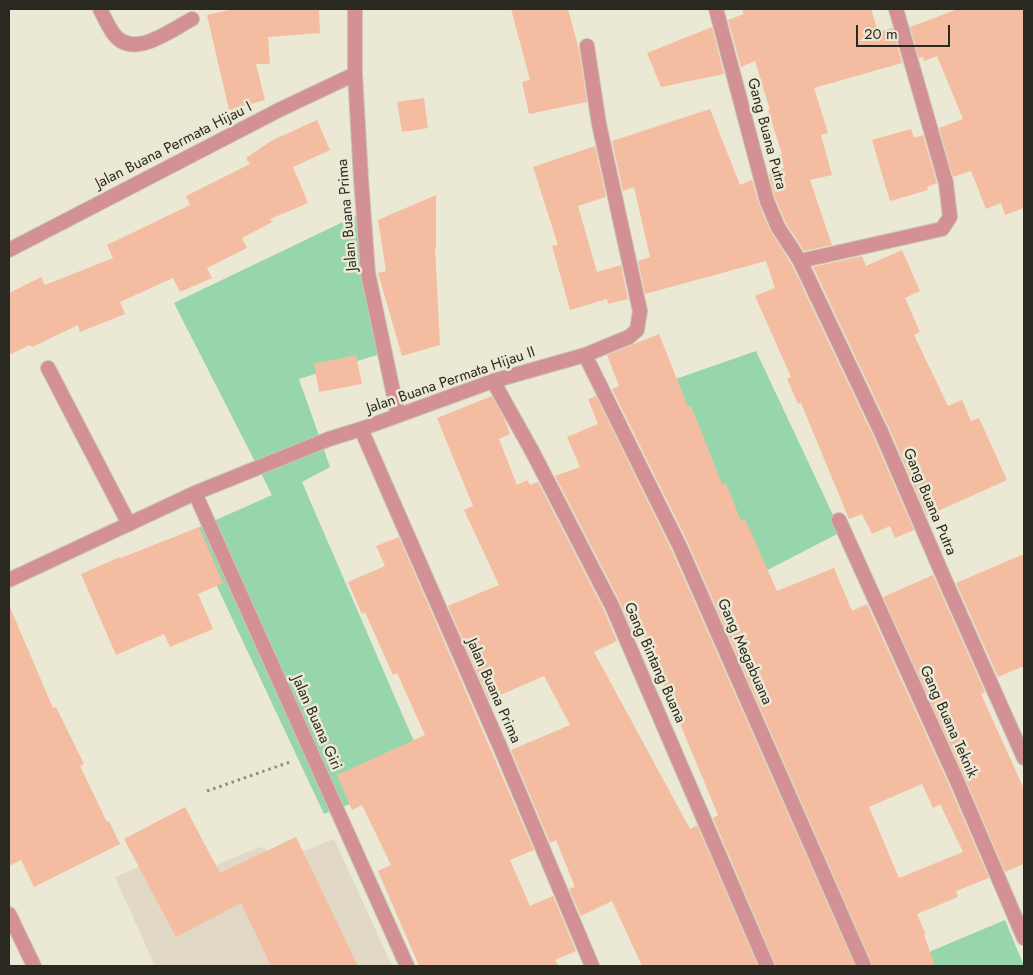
<!DOCTYPE html>
<style>
body{margin:0}
#map{position:relative;width:1033px;height:975px;overflow:hidden;background:#ebe8d3;font-family:Jost,sans-serif}
canvas{display:block}
.frame{position:absolute;inset:0;border:10px solid #2a2921;pointer-events:none}
.scale{position:absolute;left:856px;top:25px;width:94px;height:22px;box-sizing:border-box;border:2px solid #2a2921;border-top:0;padding-left:6px;font-size:15px;line-height:18px;white-space:nowrap;color:#2a2921;-webkit-text-stroke:4px #ebe8d3;paint-order:stroke}
</style>
<div id="map">
<canvas width="1033" height="975"></canvas>
<div class="frame"></div>
<div class="scale">20 m</div>
</div>
<script>
const ctx = document.querySelector('canvas').getContext('2d');
ctx.lineJoin = 'round';
function fill(path, color) { ctx.fillStyle = color; ctx.fill(path, 'evenodd'); }
function strokePath(path, color, width, dash) { ctx.strokeStyle = color; ctx.lineWidth = width; ctx.lineCap = dash ? 'butt' : 'round'; ctx.setLineDash(dash || []); ctx.stroke(path); }
function write(font, color, halo, rows, align = 'center') {
  ctx.font = font + ' Jost,sans-serif'; ctx.lineWidth = 5; ctx.setLineDash([]); ctx.textBaseline = 'middle'; ctx.strokeStyle = halo; ctx.fillStyle = color; for (const [text, x, y, turn = 0] of rows) {
    ctx.save(); ctx.translate(x, y); ctx.rotate((+turn || 0) * Math.PI / 180); ctx.textAlign = isNaN(turn) ? turn : align; if (halo) ctx.strokeText(text, 0, 0); ctx.fillText(text, 0, 0); ctx.restore();
  }
}
const education = new Path2D(`
 M334,839l58,127h-237l-40,-89 79,-34 9,28 56,-24 30,10z`);
const green = new Path2D(`
 M370,209l10,145 -81,25 31,88 -28,15 126,292 -104,40 -133,-283 81,-36 -98,-192z
 M756,351l85,181 -85,44 -86,-195z
 M1005,920l19,46h-98l-4,-11z`);
const building = new Path2D(`
 M233,9h86l1,24 -52,4 2,27h-14l9,36 -36,10 -22,-95z
 M511,9h57l11,41 8,52 -58,12 -7,-32 8,-2z
 M742,9h129l7,23 14,-4 2,5 8,30 -88,25 14,45 -7,2 11,40 -22,5 22,65 -28,6 -18,-28 -11,-25 -6,-24 15,-6 -4,-13 2,-1 -14,-44h2l-15,-49 -14,6 -13,-47 16,-6z
 M958,9h66v199l-19,7 -4,-12 -15,6 -15,-38 -18,6 -14,-49 24,-9 -26,-63 -13,5 -1,-4 -4,1 -9,-31z
 M712,27l12,47 -63,13 -14,-34z
 M424,98l4,30 -26,4 -5,-30z
 M710,109l30,76 12,-5 7,24 11,26 22,35 82,173 40,92 -19,8 -5,-12 -18,8 -10,-20 -13,5 -48,-116 -3,1 -11,-25 4,-2 -36,-81 20,-8 -9,-27 -121,33 -7,-33 12,-4 -16,-70 -11,4 -11,-50z
 M317,120l13,30 -37,17 15,36 -38,16 2,3 -30,16 5,10 -40,20 5,10 -32,14 -7,-14 -53,24 5,12 -45,18 -2,-7 -46,22 -2,-2 -21,10v-62l32,-16 4,8 68,-27 -6,-13 83,-40 -4,-9 64,-32 -4,-6 25,-17z
 M911,129l3,9 9,-3 14,48 -10,4 1,3 -38,11 -18,-61z
 M595,146l11,51 -28,9 19,66 24,-7 7,34 -20,5 -1,-5 -37,11 -18,-64 6,-1 -25,-78z
 M436,195v52l-1,1 5,97 -38,11 -24,-83 8,-2 -8,-51z
 M902,250l18,41 -15,7 15,34 -6,3 34,71 14,-6 9,21 8,-3 28,62 -80,36 -37,-86 -77,-163 49,-11 4,10z
 M659,334l29,73 3,-1 31,78 4,-1 15,38 4,-2 32,72 57,-23 18,43 15,-7 82,181 40,93 -33,13 2,6 -41,17 9,21h-2l11,31h-62l-185,-423 -76,-154 7,-3 -12,-31zM922,784l11,24 7,-4 23,48 -64,26 -30,-71z
 M356,355l6,29 -43,8 -5,-28z
 M492,396l12,22 6,16 -11,5 18,46 10,-5 3,5 8,-3 66,128 13,31 -23,11 96,177 7,-4 61,141h-116l-30,-65 -31,15 -12,-27 6,-2 -19,-47 -6,3 -39,-93 59,-25 -26,-49 -55,24 -41,-94 51,-21 -35,-75 9,-4 -36,-88z
 M596,396l76,155 183,415h-79l-63,-148 5,-3 -77,-185 -8,3 -13,-31 -65,-126 25,-9 -13,-30 31,-13 -10,-25z
 M199,527l24,56 -25,11 15,35 -43,18 -6,-13 -48,21 -35,-81 39,-17 1,1z
 M399,537l135,313 -24,10 20,46 23,-10 23,55 -21,9 4,6h-140l-41,-95 13,-6 -29,-60 -10,5 -15,-35 88,-40 -28,-62 -4,2 -28,-63 -3,2 -14,-32 37,-16 -9,-20z
 M1024,554v112l-26,11 -42,-94z
 M933,575l52,117 -4,2 43,95v75l-19,8 -40,-94 -82,-181z
 M9,605l44,103 3,-1 28,57 -4,2 27,56 2,-1 11,23 -86,43 -13,-27 -12,6z
 M185,807l35,66 76,-36 62,129h-87l-30,-63 -65,34 -52,-98z`);
const path = new Path2D(`
 M207,791l83,-29`);
const service = new Path2D(`
 M100,9c4,8 8,17 13,24 19,28 58,-3 79,-14
 M48,368l81,156`);
const minor = new Path2D(`
 M355,9v65l6,105 7,94 30,142
 M716,9l51,192 11,26 22,34 82,173 62,144 80,180
 M9,250l270,-140 76,-36
 M800,261l142,-32 8,-12 -4,-34 -50,-174
 M585,355l95,192 184,419
 M493,381l39,70 80,155 155,360
 M361,429l140,320 91,217
 M195,493l212,473
 M839,520l118,261 67,157
 M9,580l186,-87 134,-54 32,-10 132,-48 92,-26 44,-18 8,-7 3,-19 -41,-187 -12,-78
 M9,914l25,52`);
const streetNames = [
 ["Gang Buana Putra",766,134,75],
 ["Jalan Buana Permata Hijau I",174,146,-27],
 ["Jalan Buana Prima",348,215,-95],
 ["Jalan Buana Permata Hijau II",451,381,-19],
 ["Gang Buana Putra",929,502,67],
 ["Gang Megabuana",744,652,66],
 ["Gang Bintang Buana",654,663,66],
 ["Jalan Buana Prima",493,691,66],
 ["Gang Buana Teknik",948,722,66],
 ["Jalan Buana Giri",316,723,66]
];
fill(education, '#e1d9c5');
fill(green, '#97d6aa');
fill(building, '#f4bda2');
strokePath(service, '#c8c6b3', 16);
strokePath(minor, '#c8c6b3', 16);
strokePath(path, '#8f8d7e', 3, [2.5, 4]);
strokePath(service, '#d39095', 14);
strokePath(minor, '#d39095', 14);
write('15px', '#2a2921', '#ebe8d3', streetNames);
</script>
